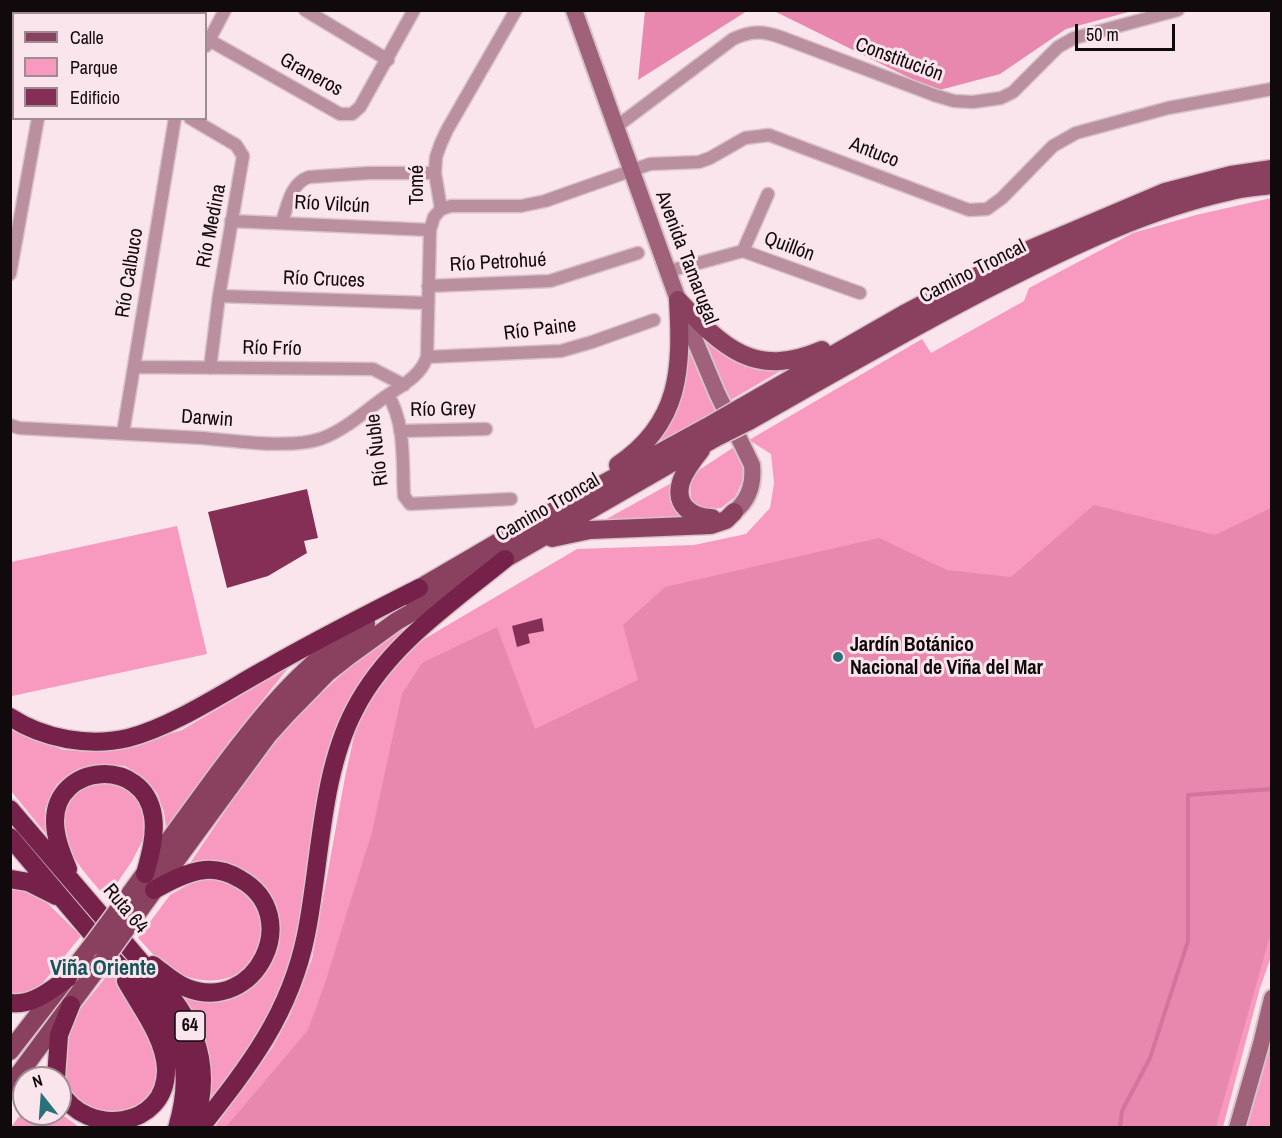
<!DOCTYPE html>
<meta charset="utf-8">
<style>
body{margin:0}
#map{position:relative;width:1282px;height:1138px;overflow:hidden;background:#fbe5ec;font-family:"Archivo Narrow",sans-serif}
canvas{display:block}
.frame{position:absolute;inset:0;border:12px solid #110a0d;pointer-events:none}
.legend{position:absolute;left:12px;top:12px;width:195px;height:108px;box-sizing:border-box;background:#fbe5ec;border:2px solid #9d8d93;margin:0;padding:8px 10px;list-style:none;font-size:18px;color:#110a0d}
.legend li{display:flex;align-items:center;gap:12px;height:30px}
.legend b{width:30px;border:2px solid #9d8d93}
.north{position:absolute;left:12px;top:1066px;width:60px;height:60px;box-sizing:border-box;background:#fbe5ec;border:2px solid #9d8d93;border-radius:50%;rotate:343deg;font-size:16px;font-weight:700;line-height:24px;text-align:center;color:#110a0d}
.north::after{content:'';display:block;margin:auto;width:21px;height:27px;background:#277179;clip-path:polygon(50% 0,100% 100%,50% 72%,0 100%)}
.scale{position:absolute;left:1075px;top:24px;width:100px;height:27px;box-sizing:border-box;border:3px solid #110a0d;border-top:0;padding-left:8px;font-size:18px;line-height:21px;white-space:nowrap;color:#110a0d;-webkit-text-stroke:4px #fbe5ec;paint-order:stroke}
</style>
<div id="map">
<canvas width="1282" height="1138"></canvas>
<div class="frame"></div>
<ul class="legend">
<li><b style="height:8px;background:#8a4160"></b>Calle</li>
<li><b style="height:16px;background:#f899bf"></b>Parque</li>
<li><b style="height:16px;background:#852f57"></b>Edificio</li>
</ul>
<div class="north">N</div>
<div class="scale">50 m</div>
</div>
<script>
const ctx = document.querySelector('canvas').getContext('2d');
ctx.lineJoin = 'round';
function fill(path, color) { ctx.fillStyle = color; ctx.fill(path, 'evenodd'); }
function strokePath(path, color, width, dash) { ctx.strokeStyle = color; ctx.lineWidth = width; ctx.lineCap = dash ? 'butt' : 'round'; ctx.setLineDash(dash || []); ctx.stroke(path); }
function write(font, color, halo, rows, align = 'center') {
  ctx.font = font + ' "Archivo Narrow",sans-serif'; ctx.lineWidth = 6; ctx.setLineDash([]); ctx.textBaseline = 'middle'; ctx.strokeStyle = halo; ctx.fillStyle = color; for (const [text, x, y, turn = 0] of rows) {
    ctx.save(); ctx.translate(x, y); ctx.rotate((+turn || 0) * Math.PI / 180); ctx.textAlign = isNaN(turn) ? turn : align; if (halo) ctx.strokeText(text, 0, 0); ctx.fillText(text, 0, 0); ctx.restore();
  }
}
const green = new Path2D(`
 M1271,198l1,756 -12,34 -37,139 -1009,1 58,-80 18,-33 22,-56 33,-182 10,-45 16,-33 18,-27 30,-30 158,-93 117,-4 52,-11 24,-26 4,-25 -3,-29 -22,-14 173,-101 9,14 93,-52 5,-13 104,-55 63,-18z
 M702,331l85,36 -58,34z
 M687,340l30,70 -77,43z
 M734,447l10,19 -2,16 -7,15 -14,11 -21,3 -9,-7 -1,-28z
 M675,481l14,38 -88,3z
 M177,526l30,128 -195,42 -2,-8 1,-126z
 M424,614c-25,25 -55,50 -72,82 -46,87 -36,190 -66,282 -16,48 -49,88 -77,129l1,-47 -11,-37 -22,-31 86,-19c8,-12 14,-24 17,-38 6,-35 -32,-73 -66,-71 -9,0 -19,3 -28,5l79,-117 28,-33 59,-54 34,-26z
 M289,667l-60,75 -63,87 -2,-17 -7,-19 -13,-15 -19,-12 -22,-2 -25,5 -21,15 -12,25 1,25 -35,-43v-63l52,22 35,1 40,-7 44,-14z
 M101,781l29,7 9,12 8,19v13l-15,29 -25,37c-20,-22 -52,-55 -43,-88 1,-4 2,-10 5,-13 8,-10 21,-12 32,-16z
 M218,877l23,7 25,33c-1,9 1,21 -3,28 -17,38 -57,44 -91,25 -13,-7 -24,-22 -34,-32l32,-43 23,-13z
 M11,886l27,8 43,42 -44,54 -16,5h-10z
 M113,968l23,35 25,64 -4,23 -10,11 -17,10 -19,5 -21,-5 -22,-20 -7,-16 8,-52z
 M1271,1015v112h-30z
 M24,1110v4l36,-1 19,14h-68z`);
const forest = new Path2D(`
 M645,11v-1l102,1 -109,69z
 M774,11h358l-66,18 -66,45 -64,17z
 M1094,505l121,30 56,-27v424l-55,195h-990l82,-97 17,-47 47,-151 30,-138 20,-31 75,-36 38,102 103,-49 -15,-55 42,-38 214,-49 68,32 64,7z`);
const stream = new Path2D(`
 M1120,1128l2,-17 28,-53 38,-117v-146l84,-6`);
const building = new Path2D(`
 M307,489l11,49 -14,3 3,12 -39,23 -41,12 -19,-76z
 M542,618l2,13 -16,3 2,9 -13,4 -5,-21z`);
const street = new Path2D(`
 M305,10l83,50
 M74,14l2,-4
 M209,40l131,74h12l8,-7 54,-97
 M206,46l19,-36
 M190,118l46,27 7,11 -24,140 -9,72
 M616,127l117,-88c19,-9 31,-8 50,-1l151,57 20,6 19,1 28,-4 12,-6 45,-45 16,-9 104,-28
 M441,209l10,-3h70l24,-5 105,-37 49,-2 11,-4 35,-20 24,-3 200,75 18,-1 15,-11 51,-52 23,-13 92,-25 104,-19
 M231,221l199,9
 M282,222c6,-18 9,-39 27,-45l60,-4h66
 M743,251l25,-57
 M669,271l74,-20 117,42
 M10,274l28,-156
 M428,286l122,-5 88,-28
 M219,296l209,7
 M427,357l134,-6 31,-9 62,-22
 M135,367l238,2 31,16
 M388,395c18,29 14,68 16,101l6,8 101,-5
 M10,425l9,3c61,3 122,7 183,10 34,3 87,11 118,1 24,-8 45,-28 65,-42 17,-12 35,-20 42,-40l3,-127 4,-13 7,-8 -6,-36 1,-16 5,-14 6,-13 69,-120
 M400,431l86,-2
 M123,433l52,-315`);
const secondary = new Path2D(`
 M574,10l104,290 39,93 35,72c2,19 -3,35 -18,47
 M1237,1128l24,-84 11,-46`);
const primary = new Path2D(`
 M678,300c46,48 76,79 144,50
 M740,408l164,-94 117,-61 144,-61 66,-17 41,-6
 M749,421c83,-47 165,-95 250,-138 73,-37 148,-73 228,-91 14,-4 30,-5 45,-7
 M701,450c-8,10 -16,20 -20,32 -7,23 11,36 31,36
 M618,465c63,-42 64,-97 60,-165
 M552,538l38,-8 121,-5 15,-5 8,-8
 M406,596l113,-66 188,-103
 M127,898c27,-37 54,-74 81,-111 47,-64 90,-120 158,-164
 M141,908l127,-173 19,-21 40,-41 23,-18 47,-34 26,-15 292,-168
 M10,1051l80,-103
 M10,1086l92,-124`);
const highway = new Path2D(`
 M10,717c34,22 79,30 118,21 44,-11 98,-47 138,-69 50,-29 102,-55 153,-81
 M10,809l162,189c30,39 38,83 21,130
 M10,837c35,41 69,82 104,123 22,25 50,46 63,78 12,30 9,60 0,90
 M68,869c-6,-15 -13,-31 -13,-48 0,-58 89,-65 98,-5 3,19 -3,40 -8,58
 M10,879l18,3 28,14
 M153,965c11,8 21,18 34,23 69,27 118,-73 53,-109 -10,-6 -22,-10 -35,-9 -18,2 -35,11 -51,20
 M10,1003c23,3 40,-13 58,-25
 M56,1078l3,-43 12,-30
 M60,1091c26,47 107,38 106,-22 -1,-31 -25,-61 -40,-88
 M200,1128c49,-62 90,-114 106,-193 15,-73 14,-160 49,-226 33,-64 95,-105 150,-150`);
const primaryBridge = new Path2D(`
 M707,427l33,-19
 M715,438l34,-17
 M90,948l37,-50
 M102,962l39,-54`);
const markers = [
 [838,657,6,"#277179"]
];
const shields = [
 [190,1026,30]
];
const shieldNames = [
 ["64",190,1026]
];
const streetNames = [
 ["Constitución",899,60,20],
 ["Graneros",311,75,29],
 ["Antuco",874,153,21],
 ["Tomé",418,185,-90],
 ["Río Vilcún",332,205,3],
 ["Río Medina",212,226,-79],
 ["Quillón",789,247,20],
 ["Avenida Tamarugal",686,258,69],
 ["Río Petrohué",498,263,-3],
 ["Camino Troncal",973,272,-27],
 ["Río Calbuco",130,273,-81],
 ["Río Cruces",324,280,2],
 ["Río Paine",540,330,-7],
 ["Río Frío",272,349,1],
 ["Río Grey",443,410,-1],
 ["Darwin",207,419,4],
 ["Río Ñuble",378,450,-97],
 ["Camino Troncal",548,508,-30],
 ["Ruta 64",125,909,50]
];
const poiNames = [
 ["Jardín Botánico",850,646],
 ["Nacional de Viña del Mar",850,669]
];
const quarterNames = [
 ["Viña Oriente",103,969]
];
fill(green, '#f899bf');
fill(forest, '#e888af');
strokePath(stream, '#d2749b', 4);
fill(building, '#852f57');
strokePath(street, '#d6c2c8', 15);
strokePath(secondary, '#d6c2c8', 20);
strokePath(primary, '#d6c2c8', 21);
strokePath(highway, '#d6c2c8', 21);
strokePath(street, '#ba8f9f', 12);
strokePath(secondary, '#9f627a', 16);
strokePath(primary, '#8a4160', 18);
strokePath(highway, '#76214a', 18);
strokePath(primaryBridge, '#d6c2c8', 21, []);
strokePath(primaryBridge, '#8a4160', 18);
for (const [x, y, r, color] of markers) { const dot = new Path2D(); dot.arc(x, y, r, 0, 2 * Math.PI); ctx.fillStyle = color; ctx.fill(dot); strokePath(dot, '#fbe5ec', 2); }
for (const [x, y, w] of shields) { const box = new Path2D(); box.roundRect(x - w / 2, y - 15, w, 30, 4.5); ctx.fillStyle = '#fbe5ec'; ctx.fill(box); strokePath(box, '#110a0d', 1.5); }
write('bold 18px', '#110a0d', null, shieldNames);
write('20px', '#110a0d', '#fbe5ec', streetNames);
write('bold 20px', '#110a0d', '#fbe5ec', poiNames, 'left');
write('bold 22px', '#175359', '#fbe5ec', quarterNames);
</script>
